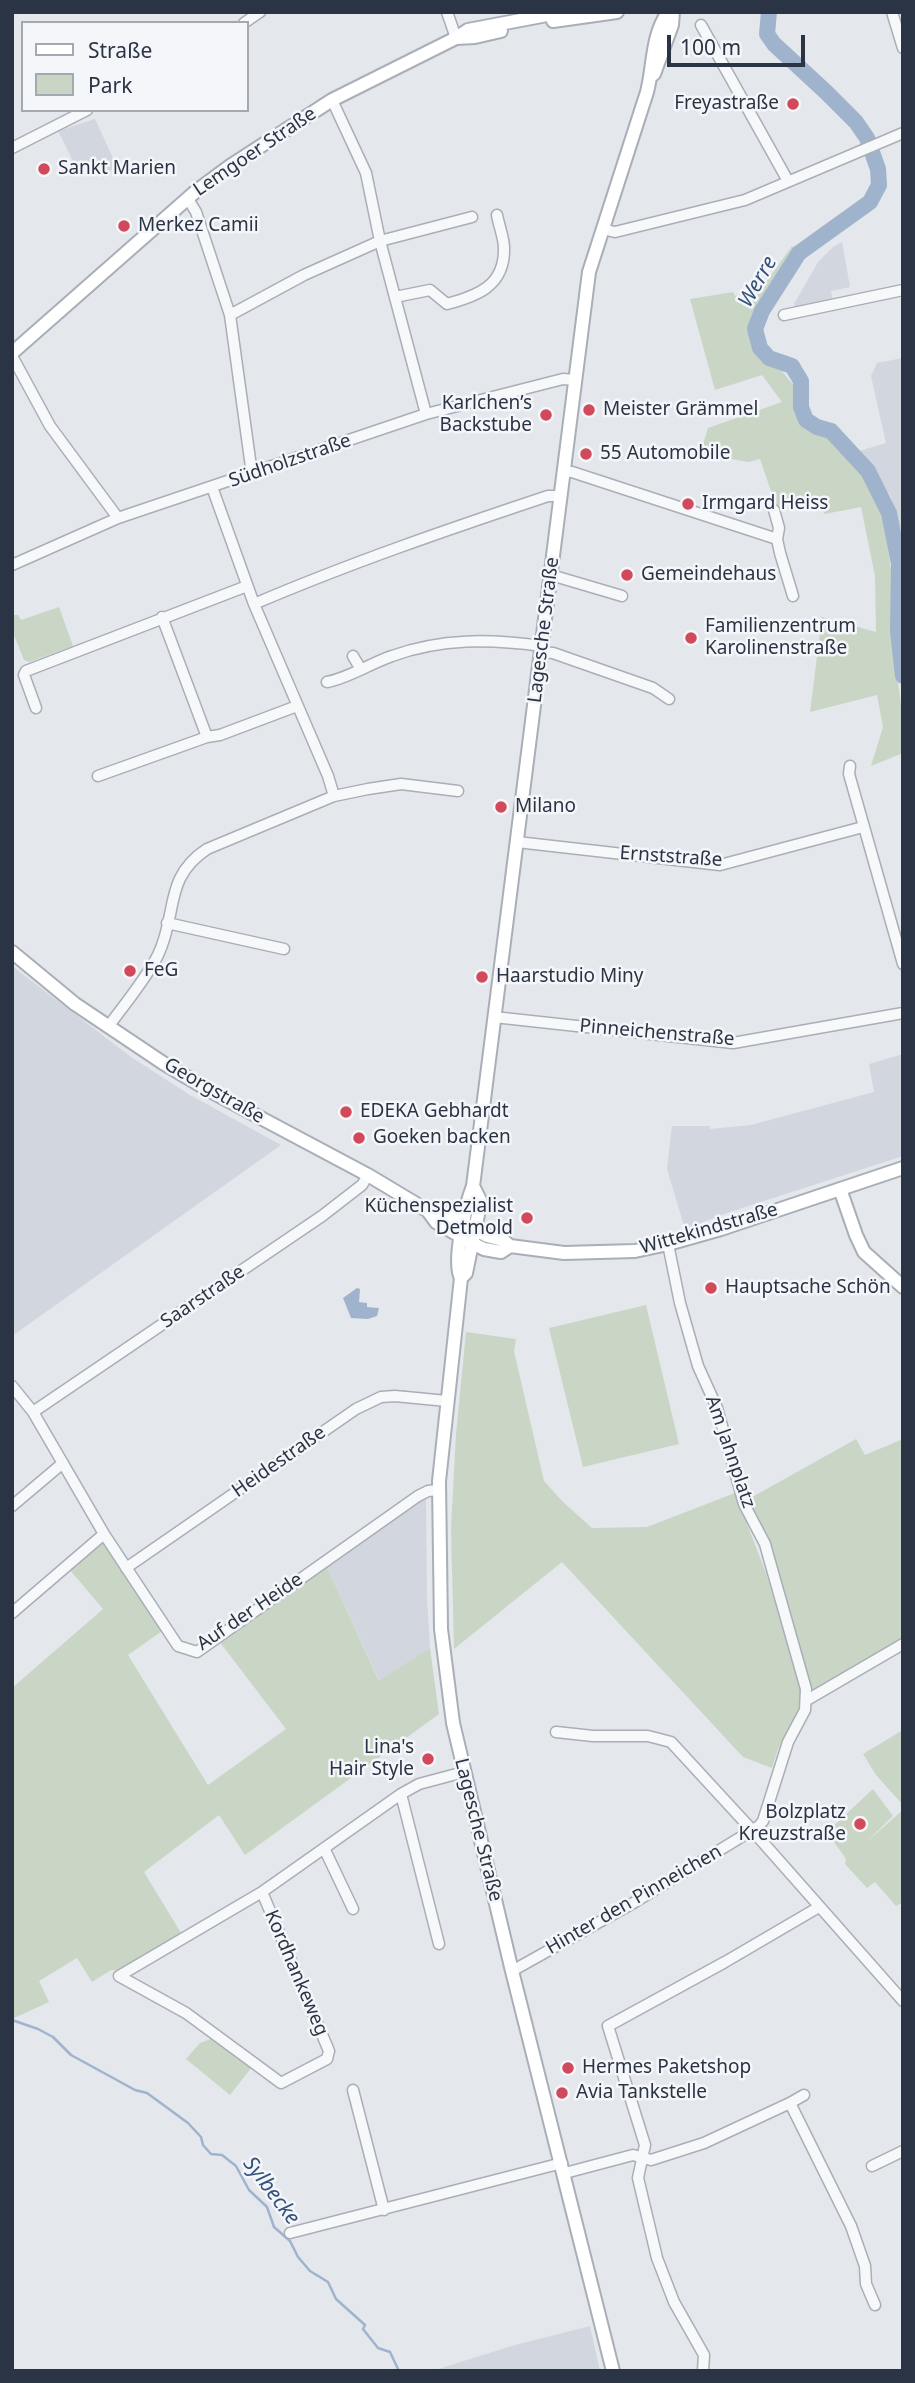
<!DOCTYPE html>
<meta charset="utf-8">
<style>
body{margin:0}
#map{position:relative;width:915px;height:2383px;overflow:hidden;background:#e4e7ec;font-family:"Noto Sans",sans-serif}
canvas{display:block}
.frame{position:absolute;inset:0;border:14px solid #2b3445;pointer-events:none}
.legend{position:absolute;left:21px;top:21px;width:228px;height:91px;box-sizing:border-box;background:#f4f6f9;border:2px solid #a4a8b1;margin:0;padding:9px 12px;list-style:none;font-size:21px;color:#2b3445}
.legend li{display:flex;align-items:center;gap:14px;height:35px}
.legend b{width:35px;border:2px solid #a4a8b1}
.scale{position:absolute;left:667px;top:35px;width:138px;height:32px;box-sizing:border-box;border:4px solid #2b3445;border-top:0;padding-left:9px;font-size:21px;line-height:24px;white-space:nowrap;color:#2b3445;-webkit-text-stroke:5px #f4f6f9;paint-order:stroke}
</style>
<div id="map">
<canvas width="915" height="2383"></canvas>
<div class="frame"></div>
<ul class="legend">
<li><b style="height:9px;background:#fff"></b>Straße</li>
<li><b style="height:19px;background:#c9d6c5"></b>Park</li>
</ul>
<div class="scale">100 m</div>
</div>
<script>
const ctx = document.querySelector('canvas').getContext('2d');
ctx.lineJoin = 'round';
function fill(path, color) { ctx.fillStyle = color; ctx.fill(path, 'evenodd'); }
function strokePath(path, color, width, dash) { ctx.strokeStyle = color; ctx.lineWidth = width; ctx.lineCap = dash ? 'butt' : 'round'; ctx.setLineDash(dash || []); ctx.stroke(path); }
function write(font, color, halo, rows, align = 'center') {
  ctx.font = font + ' "Noto Sans",sans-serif'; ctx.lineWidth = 5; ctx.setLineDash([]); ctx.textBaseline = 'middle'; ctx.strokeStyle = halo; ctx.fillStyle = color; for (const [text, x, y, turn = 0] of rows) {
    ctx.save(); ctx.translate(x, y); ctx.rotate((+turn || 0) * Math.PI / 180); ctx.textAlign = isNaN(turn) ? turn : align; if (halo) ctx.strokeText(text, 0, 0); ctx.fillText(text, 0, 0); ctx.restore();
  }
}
const built = new Path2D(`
 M95,119l22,48 -17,9 -11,-6 -9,5 -22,-44z
 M842,242l8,45 -19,4 2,12 -38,8 -1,-7 24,-42 15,-15z
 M903,358v180l-12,-41 -32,-46 27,-8 -15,-67 6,-13z
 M12,966l119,91 59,38 91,50 -269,191z
 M903,1054v102l-173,56 -45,17 -18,-60 5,-43h38v3l41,-4 123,-33 -5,-28z
 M426,1495l1,103 3,50 -50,34 -54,-117z
 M590,2326l10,45h-162v-2l77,-24z`);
const green = new Path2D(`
 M792,246l4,2 -39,61 -6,19 2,18 3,8 24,15 16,19 2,21 8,16 9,5 14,4 37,42 17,38 8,56v62l12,87v34l-32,13 12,-39 -6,-32 -67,17 12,-95 54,15 -1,-56 -14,-69 -36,7c-18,-20 -26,-14 -49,-8l-16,-47 -11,3 -49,-8 8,-26 74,-26 -20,-27 -47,15 -25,-91 43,-7 2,4 29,-11z
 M59,607l14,39 -44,16 -5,-2 -12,-30v-15h6l3,5z
 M646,1305l33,139 -96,23 -34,-139z
 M466,1332l50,7 -2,12 30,130 19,21 29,26 55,-1 88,-34 31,80 34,113 1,19 -23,44 -6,19 -29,-11 -181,-195 -108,87 -3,-121 5,-94z
 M856,1439l9,16 38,-16v199l-86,53 -7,-1 -63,-190z
 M103,1542l59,89 -34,24 80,130 78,-56 -67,-88 107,-76 53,116 51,-33 9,66 -194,141 -26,-40 -75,57 37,61 -62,37h-8l-19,12 -15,-24 -38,23 10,21 -35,16 -2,-2v-328l91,-79 -34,-40z
 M903,1730v75l-27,-30 -13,-21z
 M873,1789l20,27 -28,27 38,-33v92l-7,4 -21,-24 -8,6 -22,-24 1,-5 -19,-27z
 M213,2038l39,29 -22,28 -44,-36 14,-16z`);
const water = new Path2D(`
 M357,1288l3,1 -1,13 8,1v4l12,1 -2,8 -9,3 -17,-1 -8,-20z`);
const stream = new Path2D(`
 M12,2020l26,9 15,8 18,18 64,35 12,3 41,30 13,14 2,8 8,9 11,1 14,11 13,24 18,17 7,20 16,14 8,16 12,14 18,11 8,17 29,26 -2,4 15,19 12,4 9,19`);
const river = new Path2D(`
 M769,12l-2,22 7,10 52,48 30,30 11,16 11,31 1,16 -9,17 -71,51 -37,58 -7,18 5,19 9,10 23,8 9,15v26l5,13 11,7 14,4 37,40 21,42 10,51 -1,67 5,45`);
const street = new Path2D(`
 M447,12l9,26
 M892,12l11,36
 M244,23l16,-11
 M701,25l87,156
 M332,100l34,73 14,68 46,173
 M12,148l75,-38
 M188,199l8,13 34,103 22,159
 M602,229l13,3 130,-32 158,-67
 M395,297l35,-7 17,14c30,-8 58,-18 57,-56 0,-10 -5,-22 -7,-33
 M230,315l74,-40 76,-34 92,-24
 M784,315l119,-25
 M12,356l38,70 68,92
 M563,471l9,1 205,67
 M212,487l42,117 74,172 6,20
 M774,510l5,18 -2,11 3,14 13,43
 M12,565l106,-47 308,-104 137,-35 12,1
 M551,575l71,21
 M254,604c96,-41 195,-75 294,-108h12
 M162,617l45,120
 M541,652l12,1 100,35 16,11
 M353,656l7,12
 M327,682c22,-4 44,-19 65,-26 50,-18 98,-17 150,-10
 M36,708l-12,-33 2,-4 221,-85
 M850,766l-1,8 54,190
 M98,776l109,-39 13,-2 77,-29
 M517,842l203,23 143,-38
 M167,923l117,26
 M494,1017l239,26 170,-30
 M108,1027c16,-22 38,-48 50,-72 20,-41 5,-77 49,-106l127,-53 34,-7 33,-5 57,7
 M12,1386l21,26 71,122 74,112 19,6 221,-156 10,-5 11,-1
 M33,1412l289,-196 40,-31 6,-10
 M12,1506l51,-43
 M126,1568l230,-159 25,-12 14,-1 52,5
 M12,1613l92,-79
 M807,1700l96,-56
 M556,1732l37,4h55l23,6 81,88 151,171
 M401,1794l38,150
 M324,1848l29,61
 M262,1892l67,159 -2,8 -46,24 -95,-70 -67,-37 143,-84 139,-98 18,-10 45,-12
 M512,1971l123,-69 124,-76 4,-5 25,-79 17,-32 1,-21 -36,-127 -5,-18 -21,-40 -27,-96 -19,-42 -18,-63 -12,-59
 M353,2090l31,120
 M790,2103l14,-8
 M872,2166l31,-15
 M565,2173l68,-18 18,5 53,-17 86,-40 61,123 14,40 1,18 9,21
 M290,2233l272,-70
 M703,2371l1,-16 -30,-53 -17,-44 -19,-80 7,-33 -37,-119 117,-64 94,-55`);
const secondary = new Path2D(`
 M553,21l64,-9
 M456,38l19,-1 26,-6
 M654,74l18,-49 1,-13
 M12,353l183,-161 35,-26 102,-66 124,-62 12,-8 95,-18
 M12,952l63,52 88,59 49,29 156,83 60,36 8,11 36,21 12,6 17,3 9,-6
 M840,1189l16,46 8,17 39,35
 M428,1211l17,2 42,23 16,4 7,6 54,7 71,-2 33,-7 53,-15 182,-61
 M461,1278l5,-5 13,-63 1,-10 -7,-14
 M613,2371l-101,-400 -59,-248 -12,-94 -2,-148 22,-203c-9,-16 5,-74 12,-92l116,-914 58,-180c7,-27 4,-55 21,-80`);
const markers = [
 [793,104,7,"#d1495b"],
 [44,169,7,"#d1495b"],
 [124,226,7,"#d1495b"],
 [589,410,7,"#d1495b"],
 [546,415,7,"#d1495b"],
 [586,454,7,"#d1495b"],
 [688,504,7,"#d1495b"],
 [627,575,7,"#d1495b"],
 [691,638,7,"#d1495b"],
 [501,807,7,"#d1495b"],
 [130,971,7,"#d1495b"],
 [482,977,7,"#d1495b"],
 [346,1112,7,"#d1495b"],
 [359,1138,7,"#d1495b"],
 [527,1218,7,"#d1495b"],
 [711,1288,7,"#d1495b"],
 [428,1759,7,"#d1495b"],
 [860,1824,7,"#d1495b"],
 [568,2068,7,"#d1495b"],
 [562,2093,7,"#d1495b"]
];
const poiNames = [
 ["Freyastraße",779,104,"right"],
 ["Sankt Marien",58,169],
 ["Merkez Camii",138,226],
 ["Karlchen’s",532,404,"right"],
 ["Backstube",532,426,"right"],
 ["Meister Grämmel",603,410],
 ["55 Automobile",600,454],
 ["Irmgard Heiss",702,504],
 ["Gemeindehaus",641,575],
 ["Familienzentrum",705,627],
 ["Karolinenstraße",705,649],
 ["Milano",515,807],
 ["FeG",144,971],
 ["Haarstudio Miny",496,977],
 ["EDEKA Gebhardt",360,1112],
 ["Goeken backen",373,1138],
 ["Küchenspezialist",513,1207,"right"],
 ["Detmold",513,1229,"right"],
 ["Hauptsache Schön",725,1288],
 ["Lina's",414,1748,"right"],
 ["Hair Style",414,1770,"right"],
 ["Bolzplatz",846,1813,"right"],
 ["Kreuzstraße",846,1835,"right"],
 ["Hermes Paketshop",582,2068],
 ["Avia Tankstelle",576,2093]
];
const streetNames = [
 ["Lemgoer Straße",255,152,-34],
 ["Südholzstraße",290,461,-19],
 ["Lagesche Straße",544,630,-83],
 ["Ernststraße",671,857,4],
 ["Pinneichenstraße",657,1033,5],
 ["Georgstraße",214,1091,30],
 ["Wittekindstraße",709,1229,-16],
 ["Saarstraße",203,1297,-34],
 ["Am Jahnplatz",730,1452,71],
 ["Heidestraße",279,1462,-35],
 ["Auf der Heide",250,1612,-34],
 ["Lagesche Straße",478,1830,76],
 ["Hinter den Pinneichen",634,1900,-30],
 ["Kordhankeweg",296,1973,67]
];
const waterNames = [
 ["Werre",758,282,-60],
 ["Sylbecke",271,2191,53]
];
fill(built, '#d2d6de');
fill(green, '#c9d6c5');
fill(water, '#9fb4cc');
strokePath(stream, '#9fb4cc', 2.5);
strokePath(river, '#9fb4cc', 16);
strokePath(street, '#a9aeb7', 13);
strokePath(secondary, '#a9aeb7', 16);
strokePath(street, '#f7f8fa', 10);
strokePath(secondary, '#fff', 12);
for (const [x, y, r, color] of markers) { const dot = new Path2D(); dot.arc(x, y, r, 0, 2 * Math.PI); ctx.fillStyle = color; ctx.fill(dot); strokePath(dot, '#f4f6f9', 2.5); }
write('19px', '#2b3445', '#f4f6f9', poiNames, 'left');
write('19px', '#2b3445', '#f4f6f9', streetNames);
write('italic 21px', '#34527a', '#f4f6f9', waterNames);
</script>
